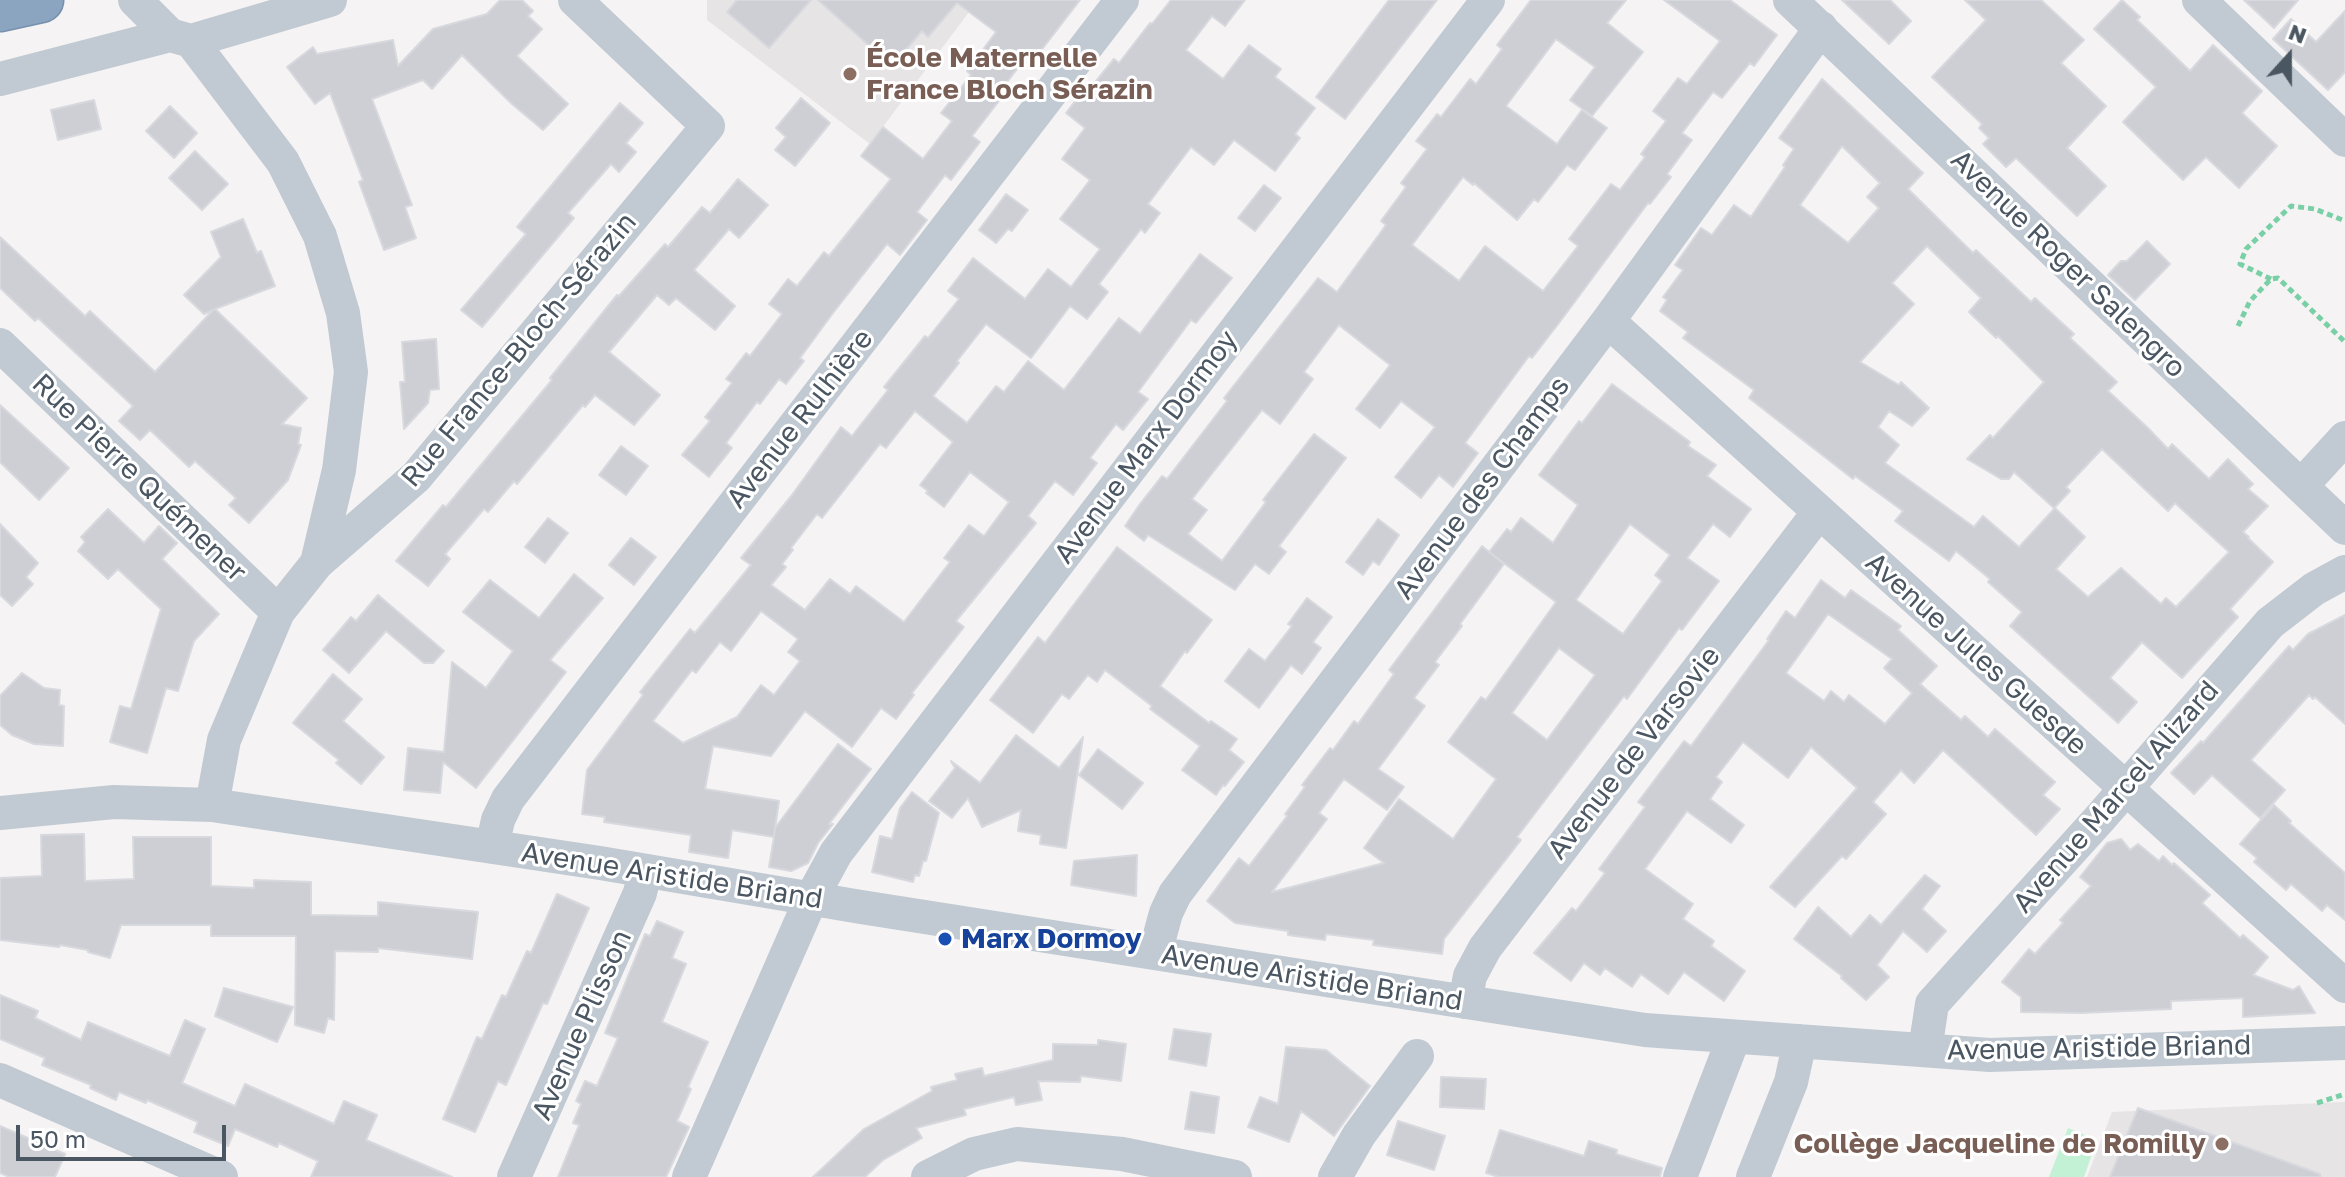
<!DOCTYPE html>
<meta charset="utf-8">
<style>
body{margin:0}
#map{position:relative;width:2345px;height:1177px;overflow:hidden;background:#f5f3f3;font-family:"Golos Text",sans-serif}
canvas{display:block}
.north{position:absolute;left:2249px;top:16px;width:80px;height:80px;-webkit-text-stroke:6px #fff;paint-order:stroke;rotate:21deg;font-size:22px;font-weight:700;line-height:32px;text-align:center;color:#4a5661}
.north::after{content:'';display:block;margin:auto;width:28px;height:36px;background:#4a5661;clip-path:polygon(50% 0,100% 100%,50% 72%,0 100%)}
.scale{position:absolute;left:16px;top:1125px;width:210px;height:36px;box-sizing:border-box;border:4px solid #4a5661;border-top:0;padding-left:10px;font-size:24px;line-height:28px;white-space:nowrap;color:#4a5661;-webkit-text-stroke:6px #fff;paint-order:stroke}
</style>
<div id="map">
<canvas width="2345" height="1177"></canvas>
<div class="north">N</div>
<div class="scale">50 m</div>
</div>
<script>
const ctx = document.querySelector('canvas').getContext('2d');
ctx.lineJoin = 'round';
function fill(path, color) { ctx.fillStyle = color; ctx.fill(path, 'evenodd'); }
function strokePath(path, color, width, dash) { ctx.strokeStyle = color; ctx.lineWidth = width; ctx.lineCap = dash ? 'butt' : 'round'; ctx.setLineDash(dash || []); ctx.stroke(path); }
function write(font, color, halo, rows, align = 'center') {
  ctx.font = font + ' "Golos Text",sans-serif'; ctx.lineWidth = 6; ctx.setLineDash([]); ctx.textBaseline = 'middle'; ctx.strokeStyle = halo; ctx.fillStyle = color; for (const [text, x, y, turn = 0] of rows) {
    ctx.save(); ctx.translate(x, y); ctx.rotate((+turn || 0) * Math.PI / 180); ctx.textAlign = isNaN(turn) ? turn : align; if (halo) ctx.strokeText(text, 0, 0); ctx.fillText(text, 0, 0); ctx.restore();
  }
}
const education = new Path2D(`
 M707,0h271l-108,144 -163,-124z
 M2345,1102v75h-258l25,-65z`);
const green = new Path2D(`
 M2068,1128l29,12 -13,37h-35z`);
const building = new Path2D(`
 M500,0h22l11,11 -5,5 14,13 -25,27 51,48 -25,26 -31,-26 -50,-49 -30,34 -9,-9 -51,19 40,106 -7,2 11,31 -32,12 -25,-68 4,-2 -33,-87 -15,11 -28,-37 26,-20 4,7 76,-14 5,26 35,-37 54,-15z
 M737,0h74l-42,48 -42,-36z
 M818,0h262l-47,61 -6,-5 -29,38 4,3 -30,39 8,6 -29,38 -6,-5 -28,37 10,8 -27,35 -13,-11 -54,69 -33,45 4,3 -18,23 -7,-5 -19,25 -3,-2 -31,41 6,5 -23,29 -27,-22 28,-34 -5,-4 27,-34 -6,-4 20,-26 4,3 32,-42 -13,-10 19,-25 9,7 27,-34 5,4 62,-77 -30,-23 22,-29 40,32 29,-38 -11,-8 30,-38 -4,-4 29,-39 -39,-29 -29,34 -6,-6 -30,35z
 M1171,0h74l-20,26 -13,-10 -26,34 37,29 26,-34 32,24 -6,8 40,31 -20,26 5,4 -25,33 -41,-31 -20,25 -23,-18 -43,57 12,9 -15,20 -4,-4 -42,55 9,8 -21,27 -17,-13 -39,52 -45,-34 -29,37 2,2 -26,33 34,27 29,-37 8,6 24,-31 36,29 55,-72 21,16 60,-80 32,24 -36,45 -5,-3 -53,72 10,7 -25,31 -7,-6 -26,34 7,5 -24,32 -18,-14 -27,35 8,7 -80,98 8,6 -52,66 2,2 -18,24 -15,-11 -29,39 -47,-36 -34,45 -58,-10 -8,43 74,12 -5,34 1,-7 63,-84 33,25 -42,55h4l-15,19 -10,20 -17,8 -22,-4 5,-30 -42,-7 -4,28 -39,-6 2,-17 -87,-13 1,-5 -23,-3 5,-44 56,-75 -3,-3 50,-63 5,4 56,-68 -10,-7 51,-63 49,-68 11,9 36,-46 -4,-3 41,-51 3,2 31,-39 -11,-8 25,-33 52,41 23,-30 23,18 29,-38 -40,-30 30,-39 -28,-21 23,-31 -19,-15 23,-30 3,3 22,-27 5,4 31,-40 2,1zM915,411l38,31 -33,43 8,6 -2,2 18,14 26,-35 39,30 -25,34 -15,-11 -25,33 6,4 -46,60 -48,-36 -6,8 -20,-15 -25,31 -34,-25 15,-18 -4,-3 11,-14 -2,-2 26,-34 5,4 58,-74 6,4zM761,611l37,28 -10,13 12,9 -26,34 -13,-10 -24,32 -54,26 -30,-22 39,-51 4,3 24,-31 11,9z
 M1389,0h48l-92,119 -29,-22z
 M1531,0h95l-19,23 36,29 -51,64 -22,-16 25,-33 -39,-28 -50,67 51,38 25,-34 25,18 -32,42 -8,-5 -29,37 -4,-3 -17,21 -43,-37 -1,2 -10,-8 -51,68 47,36 26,-35 58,45 35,-45 -9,-7 42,-55 9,6 25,-33 -4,-3 25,-33 -13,-10 25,-33 9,6 33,-43 -56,-41h66l47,35 -23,31 -4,-3 -28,35 -9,-6 -31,41 10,7 -25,34 4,3 -21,27 -2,-1 -86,116 -30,39 -3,-2 -64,87 13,10 -25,34 -14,-12 -18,23 -26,-21 40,-50 -34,-26 -21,27 -24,-19 34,-44 -51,-40 -35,47 9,7 -33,45 -18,-14 -70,89 15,11 -19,24 34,27 44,-59 -3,-2 51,-66 32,24 -67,88 7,6 -17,22 -14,-10 -20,26 -87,-55 -4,6 -19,-15 15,-22 22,-28 5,3 60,-78 -3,-3 94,-120 19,14 49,-67 -5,-4 25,-34 -5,-4 26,-34 -11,-8 21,-27 4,3 29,-38 6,5 26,-35 -5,-4z
 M1842,0h48l21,21 -22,23z
 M1965,0h76l43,40 -23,23 45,43 -39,42 39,38 -29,30 -61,-58 -10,9 -23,-23 6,-6 -10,-10 3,-4 -50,-47 54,-57z
 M2122,0l18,17 -3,3 53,51 23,-26 49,46 -20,22 35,33 -38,42 -33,-31 -23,23 -60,-58 33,-35 -62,-58z
 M2244,0h54l-24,28z
 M2345,11v61l-17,18 -55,-51 18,-20 25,23z
 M1822,79l101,94 -15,16 65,64 3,-3 55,52 4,-4 39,36 -4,4 47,44 -9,9 40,37 20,21 4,-5 37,35 19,-20 25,25 -5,5 20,17 -25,26 6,5 -1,1 25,24 -43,47 8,8 -56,61 -40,-36 -32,36 27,24 -19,21 -108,-97 12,-14 -34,-30 2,-3 -34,-28 -7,10 -54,-40 8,-10 -48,-35 -2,3 -104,-81 5,-8 -71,-52 5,-6 -28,-21 7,-11 -4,-3 20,-27 -8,-5 26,-37 11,7 22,-30 17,12 34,-50 -2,-2 11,-16 -15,-11zM1842,146l38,37 -13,14 12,11 -31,35 -48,-38zM1927,246l54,52 -12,14 27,26 2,-2 46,46 -51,56 -3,-3 -23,24 34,20h8l5,-7 40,36 16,-17 -4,-4 36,-38 66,62 7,-8 54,49 -53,55 -10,-9 -5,6 -40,-36 -33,29 -32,-28 29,-32 -30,-29 -36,39 -36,-31 -9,11 -89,-64 14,-18 -21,-18 11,-16 23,15 17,-18 -28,-26 -2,3 -39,-23 54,-58 -22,-21z
 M801,98l29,25 -35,43 -20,-16 11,-13 -10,-9z
 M94,100l7,29 -43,11 -7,-30z
 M620,103l23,20 -17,20 10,9 -17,20 -8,-8 -43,49 6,5 -92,109 -21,-17 65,-76 -9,-7z
 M170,106l27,27 -23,25 -28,-27z
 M195,151l33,33 -26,26 -33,-32z
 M738,179l30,26 -29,33 -10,-9 -35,41 41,36 -20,24 -39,-32 -7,7 -12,-10 -48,57 51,43 -26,30 -39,-30 -10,12 -2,-2 -66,79 -3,-3 -26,31 -4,-3 -39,45 5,5 -22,27 -32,-25 47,-56 3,2 106,-127 -2,-2 67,-83 2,1 46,-52 3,3 34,-40 8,6z
 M1264,185l17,13 -26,33 -17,-13z
 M1006,194l22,16 -16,21 -4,-2 -12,14 -17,-13z
 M243,219l14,34 4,-2 14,35 -60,23 92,89 -25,26 19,4 -3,16 3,1 -13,35 -39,43 -20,-18 7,-7 -41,-37 -6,6 -39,-37 -10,10 -21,-19 14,-15 -95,-88 -3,3 -35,-33v-51l85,79 5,-5 65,61 58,-62 -9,4 -20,-19 37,-38 -10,-25z
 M2147,241l23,23 -35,36 -27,-25 13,-14h6z
 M436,339l3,50 -9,1 -2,13 -24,26 -4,-47h5l-3,-40z
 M1612,384l78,58 -2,4 28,19 -9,11 44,33 -21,28 -17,-13 -26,34 32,23 -37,49 -3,-2 -52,71 -3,-3 -107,141 4,3 -77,99 -2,15 -69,-9 1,-5 -48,-6 -1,6 -37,-5v-4l-53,-8 -28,-22 32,-43 10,8 38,-50 -2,-2 20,-27 -3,-2 28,-37 3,2 21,-29 4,3 36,-50 -5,-4 93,-124 22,18 -44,60 2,2 -27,36 4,3 -25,33 11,8 -47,63 26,18 -17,23 -43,-31 -25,34 8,6 -55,73 112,-29 -20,-15 35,-49 54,40 43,-60 -48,-37 33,-45 5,3 70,-98 -67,-50 18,-23 4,3 10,-14 32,25 25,-38 -39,-30 40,-54 3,2zM1630,524l40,31 -15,20 7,6 -39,53 -47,-34zM1559,648l36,27 -48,65 -35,-27z
 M0,405l69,63 -30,32 -39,-38z
 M621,446l27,20 -22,29 -27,-20z
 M108,509l36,34 15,-17 18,17 -15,16 57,55 -25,27 -16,50 -12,-3 -19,65 -37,-11 10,-36 11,3 30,-100 -43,-40 -10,10 -30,-28 7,-9 -4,-5z
 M548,518l20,15 -23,30 -20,-16z
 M1378,519l21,16 -20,30 -6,-4 -10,14 -17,-13z
 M0,524l38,39 -12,14 7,7 -21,22 -12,-11z
 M631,538l25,19 -22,28 -25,-20z
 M1117,547l95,73 -25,33 -2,-2 -25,35 49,37 2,-2 26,18 -8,11 15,12 -19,24 -2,-1 -7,10 -34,-25 18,-24 -50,-37 2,-3 -47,-36 -8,12 -9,-7 -19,24 -7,-5 -29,39 -43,-33 48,-63 7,6z
 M574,574l29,24 -53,62 16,12 -44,57 -46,59 -33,-26 -3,31 -36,-3 4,-42 36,4 8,-90 34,26 27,-37 -50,-39 27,-32 49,38z
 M1821,580l24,18 6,-8 50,36 -3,4 39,36 -17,18 41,36 4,-4 23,21 7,-8 60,53 -12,13 17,14 -24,26 -93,-85 -29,33 -13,-13 -28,32 13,12 -40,45 -4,-3 -47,51 -25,-20 87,-99 -46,-41 -23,31 -45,-36 -27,35 6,5 -12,17 34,26 -13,18 -44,-32 -42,58 48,35 -10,15 31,22 -3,5 34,25 -21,30 -40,-29 -16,22 -27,-20 -9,13 -27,-19 -5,7 -16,-12 -13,18 -37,-28 38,-45 4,3 29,-38 -6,-4 46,-62 -7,-5 46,-61 7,5 78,-106 -2,-1 19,-28 9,7zM1828,614l64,45 -8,9 28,25 -27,31 -36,-29 -5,7 -13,-11 -7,10 -38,-28z
 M378,595l66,56 -11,12h-9l-38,-32 -37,42 -26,-23 28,-33 5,4z
 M1307,598l25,19 -19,25 8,6 -19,26 -11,-9 -32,43 -34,-27 24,-32 16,12 27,-35 -4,-2z
 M2345,615v109l-30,-27 -2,2 -4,-4 -58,65 34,30 -25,28 -48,-43 -18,19 -23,-21 30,-32 2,2 86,-97 4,4 15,-16z
 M22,673l22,15 16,2 -1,15 5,1 -1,40 -29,-2 -22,-9 -12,-10v-29z
 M333,674l29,25 -19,22 41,36 -23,27 -25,-21 3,-3 -46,-37z
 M1016,735l43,33 24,-31 -17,111 -26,-4 1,-9 -23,-4 3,-21 -39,17 -14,-29 -16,20 -23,-17 26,-33 -4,-7 29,22z
 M1098,749l45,34 -21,26 -43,-34z
 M912,792l27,21 -13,48h-3l-4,15 -4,-1 -2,7 -41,-10 8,-36 12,3 8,-31z
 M2274,805l17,16 -2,2 56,50v47l-18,-15 -5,6 -31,-27 -5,6 -32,-28 3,-4 -17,-14z
 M84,834l1,47 49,-2 -1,-42h78v49l43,2v-8l57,2v33l67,1v-14l100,10 -6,47 -94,-11v4l-43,-1 -1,69 -6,-2 -4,15 -29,-8 1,-89h-85v-11h-90l-11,33 -22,-6v-2l-28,-5 -1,2 -59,-7v-62l42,-2 -1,-41z
 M2121,839l9,11 8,-6 21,17 4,-5 9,9 2,-2 36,32 -8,8 38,35 3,-3 25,22 -15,18 40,15 6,-4 16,27 -72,4v-19l-72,3v8l-90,4 -60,-1v-15l-19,-15 27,-33 6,5 28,-31 -3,-3 31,-34 -11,-9 27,-34z
 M1137,855l-1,41 -65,-11 3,-24z
 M1925,875l15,11 -18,23 24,22 -19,21 -24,-21 -26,34 12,12 -23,23 -25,-22 1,-2 -48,-37 24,-32 33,30 19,-22 11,10z
 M557,894l32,14 -42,96 -4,-1 -37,82 -8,-4 -23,51 -32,-13 34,-82 5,2 20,-44 4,2 21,-46 4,2z
 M657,921l26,11 -11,26 14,6 -24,58 46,20 -20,45 3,2 -14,32 12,6 -23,50h-108l21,-52 -6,-2 8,-19 -5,-3 9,-20 12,5 21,-48 -13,-5 40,-99 5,2z
 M224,988l69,19 -16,35 -62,-26z
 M0,995l38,16 -3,7 46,22 7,-18 82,34 15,-36 20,9 -23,54 53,23 10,-22 89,40 10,-23 33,14 -11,25 86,37h-141l7,-16 -39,-18 -2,4 -42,-18 -7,17 -34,-14 4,-10 -51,-22 -1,3 -27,-11 -3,8 -26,-12 1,-3 -49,-20 3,-7 -45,-19z
 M1174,1029l37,5 -5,32 -37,-7z
 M1098,1040l28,4 -5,37 -40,-5 -1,6 -42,-1 4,19 -26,5 -2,-8 -50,12 2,6 -50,13 6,10 -39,22 -18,17h-52l51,-48 68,-38 -1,-4 26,-7 -2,-6 27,-6 2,8 69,-16v-16l45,1z
 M1286,1047l40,3 44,36 -36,50 -33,-25 -12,31 -41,-15 12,-30 18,7z
 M1441,1077l45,2 -2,30 -44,-2z
 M1191,1092l28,5 -5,36 -29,-4z
 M2138,1108l182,66v3h-210z
 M1398,1121l47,15 -11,34 -47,-15z
 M0,1126l65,28 -10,23h-46l-9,-4z
 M1500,1130l84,26 5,-15 28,9 -1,4 46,14 -2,9h-161l-13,-4z`);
const path = new Path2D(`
 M2271,279l-31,-15 6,-15 45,-43 24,3 30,12
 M2238,326l12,-25 21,-22 7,-1 67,64
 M2317,1103l28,-9`);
const minor = new Path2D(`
 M135,0l35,35 21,6 92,121 37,74 23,77 8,59 -12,98 -22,93 -39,49 -54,128 -12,65
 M1790,0l555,528
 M2199,0l146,140
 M191,41l139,-41
 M0,79l170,-44
 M1608,321l737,665
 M0,345l278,267
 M2301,486l44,-48
 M317,563l99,-86 292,-351 -133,-126
 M0,813l114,-11 98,3 388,58 261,44 784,123 345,25 355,-12
 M492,847l6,-27 10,-21 614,-799
 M1155,953l11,-40 9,-19 433,-573 213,-293
 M1465,1002l5,-26 15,-28 334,-436
 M1925,1050l7,-46 169,-187 169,-194 44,-34 31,-17
 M0,1080l221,97
 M514,1177l126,-284 5,-22
 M689,1177l122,-278 25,-46 652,-853
 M928,1177l46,-23 43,-10 105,10 113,23
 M1335,1177l24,-42 58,-79
 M1680,1177l54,-140
 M1753,1177l38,-95 9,-41`);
const highway = new Path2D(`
 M0,9l41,-9`);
const markers = [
 [850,74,8,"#8d6e63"],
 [945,939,8,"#1a4fb4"],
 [2222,1144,8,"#8d6e63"]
];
const educationNames = [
 ["École Maternelle",866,58],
 ["France Bloch Sérazin",866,90],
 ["Collège Jacqueline de Romilly",2206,1144,"right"]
];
const streetNames = [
 ["Avenue Roger Salengro",2068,264,44],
 ["Rue France-Bloch-Sérazin",519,350,-50],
 ["Avenue Rulhière",800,419,-52],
 ["Avenue Marx Dormoy",1146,447,-53],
 ["Rue Pierre Quémener",139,478,44],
 ["Avenue des Champs",1482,488,-53],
 ["Avenue Jules Guesde",1976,654,42],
 ["Avenue de Varsovie",1634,753,-52],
 ["Avenue Marcel Alizard",2116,797,-49],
 ["Avenue Aristide Briand",672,876,9],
 ["Avenue Aristide Briand",1312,978,9],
 ["Avenue Plisson",582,1025,-66],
 ["Avenue Aristide Briand",2099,1048,-1]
];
const transitNames = [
 ["Marx Dormoy",961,939]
];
fill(education, '#e6e4e5');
fill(green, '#c3f1d5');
fill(building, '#cdcfd5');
strokePath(building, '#d7d9de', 2);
strokePath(highway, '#7690ad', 47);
strokePath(path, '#7ad0a6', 5, [6, 4]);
strokePath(minor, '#c1cad2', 34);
strokePath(highway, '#8ba5c1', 44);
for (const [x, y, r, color] of markers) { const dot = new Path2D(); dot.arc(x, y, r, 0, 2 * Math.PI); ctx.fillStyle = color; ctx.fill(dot); strokePath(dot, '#fff', 3); }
write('bold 28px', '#785e54', '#fff', educationNames, 'left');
write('28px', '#4a5661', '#fff', streetNames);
write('bold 28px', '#164399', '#fff', transitNames, 'left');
</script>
